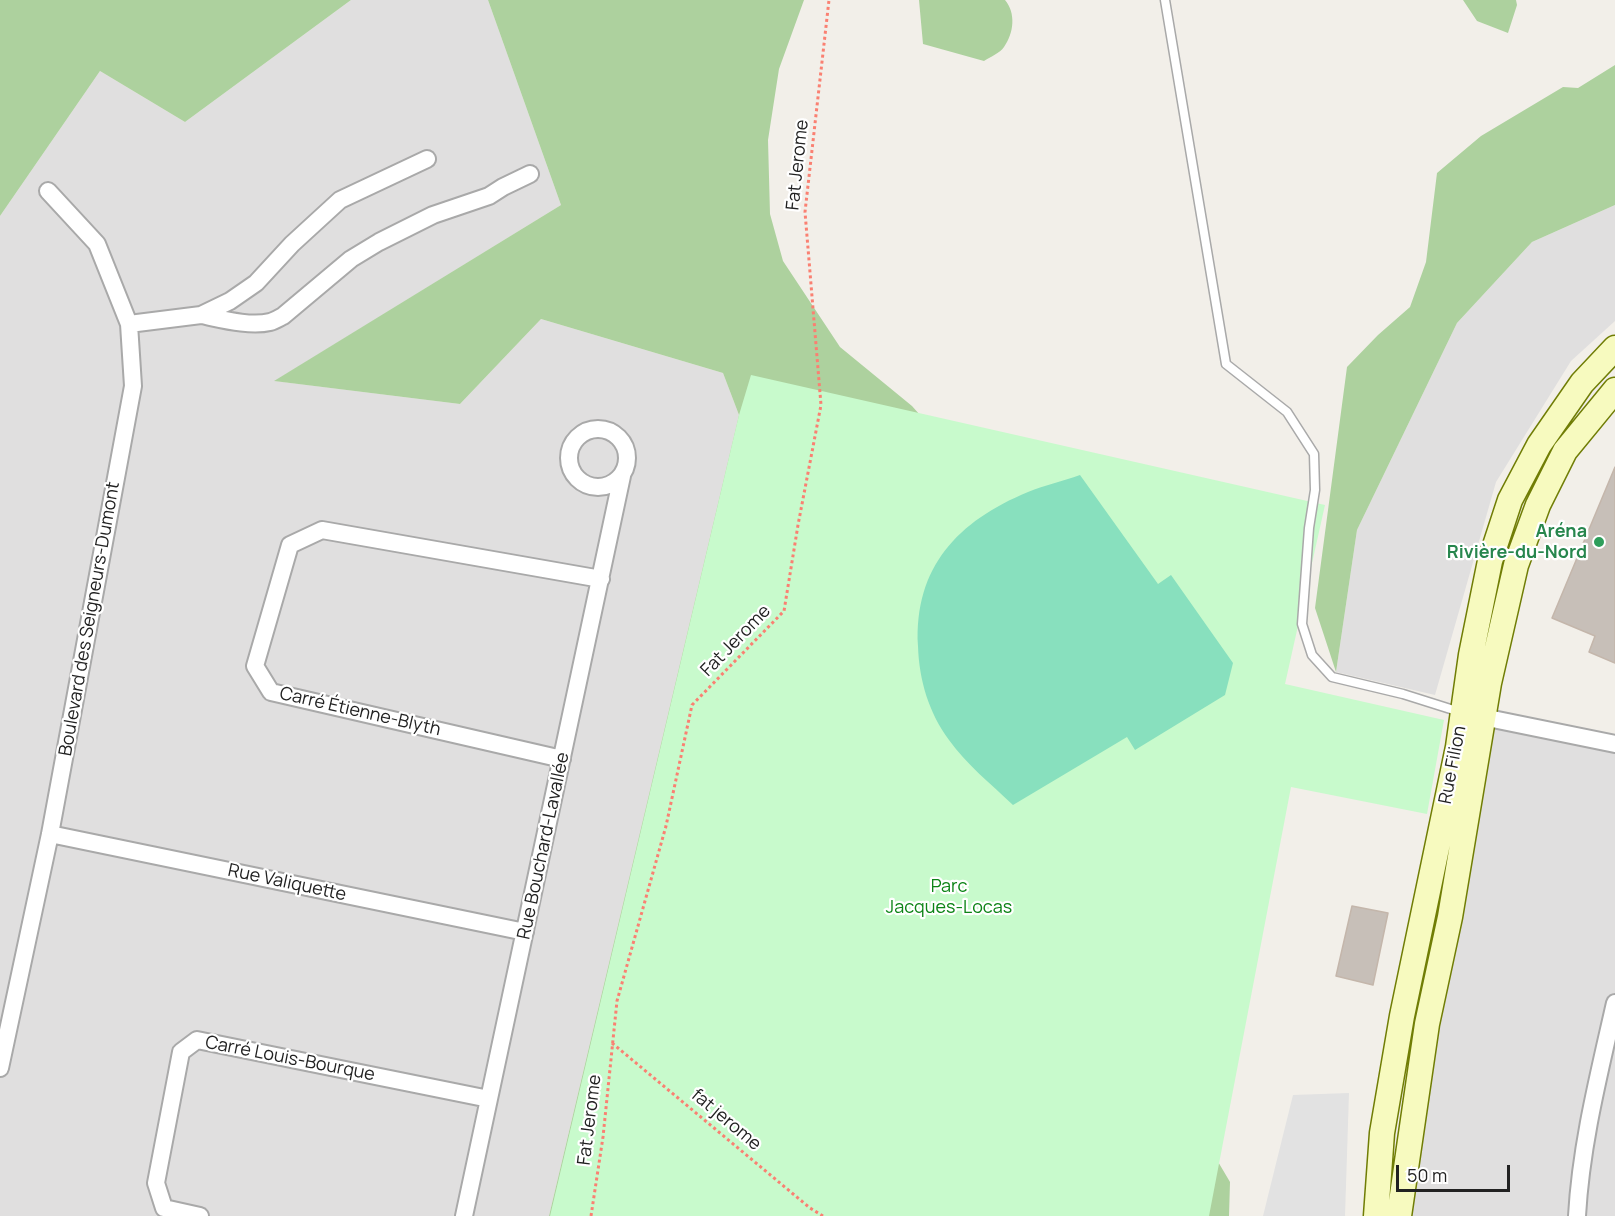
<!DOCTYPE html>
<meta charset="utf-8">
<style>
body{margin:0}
#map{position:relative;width:1615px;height:1216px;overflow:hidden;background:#f2efe9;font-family:Manrope,sans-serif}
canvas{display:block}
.scale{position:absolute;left:1396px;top:1165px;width:114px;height:27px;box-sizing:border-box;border:3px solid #222;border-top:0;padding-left:8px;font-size:18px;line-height:21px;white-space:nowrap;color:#222;-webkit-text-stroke:4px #fff;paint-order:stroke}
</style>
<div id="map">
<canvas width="1615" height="1216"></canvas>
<div class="scale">50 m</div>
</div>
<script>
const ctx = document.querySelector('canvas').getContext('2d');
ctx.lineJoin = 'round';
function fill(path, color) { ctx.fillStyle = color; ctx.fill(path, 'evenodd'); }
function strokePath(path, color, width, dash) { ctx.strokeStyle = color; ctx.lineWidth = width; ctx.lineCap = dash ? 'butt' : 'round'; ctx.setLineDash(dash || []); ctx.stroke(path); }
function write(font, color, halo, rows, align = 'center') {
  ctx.font = font + ' Manrope,sans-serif'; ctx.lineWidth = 4.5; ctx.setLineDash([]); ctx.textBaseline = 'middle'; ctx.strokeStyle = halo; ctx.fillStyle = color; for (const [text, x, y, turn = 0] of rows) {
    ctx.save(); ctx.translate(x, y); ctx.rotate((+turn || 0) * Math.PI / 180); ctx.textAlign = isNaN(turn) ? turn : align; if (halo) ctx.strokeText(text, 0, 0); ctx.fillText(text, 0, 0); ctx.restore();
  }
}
const residential = new Path2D(`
 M351,0h137l73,205 -286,176 185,23 81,-85 182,54 16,42 -190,801h-549v-1000l100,-145 85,51z
 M1615,205v116l-44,40 -75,121 -61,213 -99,-23 21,-142 100,-207 75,-81z
 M1491,724l124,24v468h-211z`);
const forest = new Path2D(`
 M0,0h351l-166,122 -85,-51 -100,145z
 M488,0h316l-25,69 -11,71 2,74 13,47 57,86 72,59 24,27 258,688 36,61 -1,34h-680l190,-801 -16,-42 -182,-54 -81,85 -186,-23 287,-176z
 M919,0h86c11,13 9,33 -1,47 -4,6 -14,10 -20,14l-61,-17z
 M1463,0h53l1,5 -9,28 -31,-12z
 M1615,65v140l-83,37 -75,81 -100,207 -21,142 -21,-64 32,-241 31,-32 32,-28 16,-45 11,-89 44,-37 82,-49 15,1z`);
const park = new Path2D(`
 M751,375l574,130 -40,179 159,36 -17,94 -136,-27 -82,429h-659l189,-801z`);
const pitch = new Path2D(`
 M1080,475l78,109 13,-9 62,88 -8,32 -90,55 -8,-13 -114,68c-22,-21 -47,-41 -64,-65 -20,-27 -30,-60 -31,-94 -4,-79 40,-125 110,-154 17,-7 35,-11 52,-17z`);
const parking = new Path2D(`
 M1349,1093l-4,123h-82l30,-121z`);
const building = new Path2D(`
 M1615,467v196l-26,-11 6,-16 -43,-18z
 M1352,906l36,7 -15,72 -37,-9z`);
const path = new Path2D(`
 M612,1043l198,165 13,8
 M591,1216l12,-79 14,-136 49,-175 26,-121 92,-94 14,-86 23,-120 -16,-193 24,-212`);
const lane = new Path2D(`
 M1165,0l61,364 61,48 27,42 1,36 -6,38 -7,96 10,31 20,22 71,17 57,18`);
const street = new Path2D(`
 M201,315c20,4 49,12 69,7 4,-1 9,-4 13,-6l68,-57 28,-17 54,-27 56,-19 14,-9 27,-13
 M129,324l72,-9 29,-14 26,-18 36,-39 48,-44 87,-41
 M569 458a29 29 0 1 1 58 0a29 29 0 1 1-58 0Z
 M1473,715l142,29
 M562,759l-291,-67 -16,-26 35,-121 32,-15 279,49
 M50,834l475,98
 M0,1068l50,-234 83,-448 -4,-62 -32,-80 -49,-53
 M200,1216l-36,-8 -8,-25 25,-131 16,-12 292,59
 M464,1216l158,-740
 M1577,1216c4,-72 22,-142 38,-213`);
const secondary = new Path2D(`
 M1376,1216l6,-83 20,-117 56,-269 13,-92 19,-94 20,-61 29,-55 43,-62 33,-35
 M1399,1216l28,-192 23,-107 39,-234 27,-118 22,-60 27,-54 50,-61`);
const markers = [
 [1599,542,6,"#2e9e5b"]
];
const streetNames = [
 ["Fat Jerome",798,165,-84],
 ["Boulevard des Seigneurs-Dumont",90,619,-80],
 ["Fat Jerome",736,641,-46],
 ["Carré Étienne-Blyth",360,712,13],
 ["Rue Filion",1453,765,-79],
 ["Rue Bouchard-Lavallée",544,846,-78],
 ["Rue Valiquette",287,883,12],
 ["Carré Louis-Bourque",290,1059,11],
 ["Fat Jerome",590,1120,-83],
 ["fat jerome",726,1120,40]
];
const leisureNames = [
 ["Aréna",1587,532],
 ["Rivière-du-Nord",1587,553]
];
const parkNames = [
 ["Parc",949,887],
 ["Jacques-Locas",949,908]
];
fill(residential, '#e0dfdf');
fill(forest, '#add19e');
fill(park, '#c8facc');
fill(pitch, '#88e0be');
fill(parking, '#e2e2e2');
fill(building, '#c7bfb8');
strokePath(building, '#c4b6ab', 1.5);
strokePath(lane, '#a9a9a9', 11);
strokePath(street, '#a9a9a9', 20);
strokePath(secondary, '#707d05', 27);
strokePath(path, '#fa8072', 3, [3, 3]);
strokePath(lane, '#fff', 8);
strokePath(street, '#fff', 16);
strokePath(secondary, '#f7fabf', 24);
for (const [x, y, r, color] of markers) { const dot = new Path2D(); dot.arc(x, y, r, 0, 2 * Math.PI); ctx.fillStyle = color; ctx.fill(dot); strokePath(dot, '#fff', 2); }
write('18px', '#222', '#fff', streetNames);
write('bold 18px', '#27864d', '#fff', leisureNames, 'right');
write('18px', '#0c8416', '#fff', parkNames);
</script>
